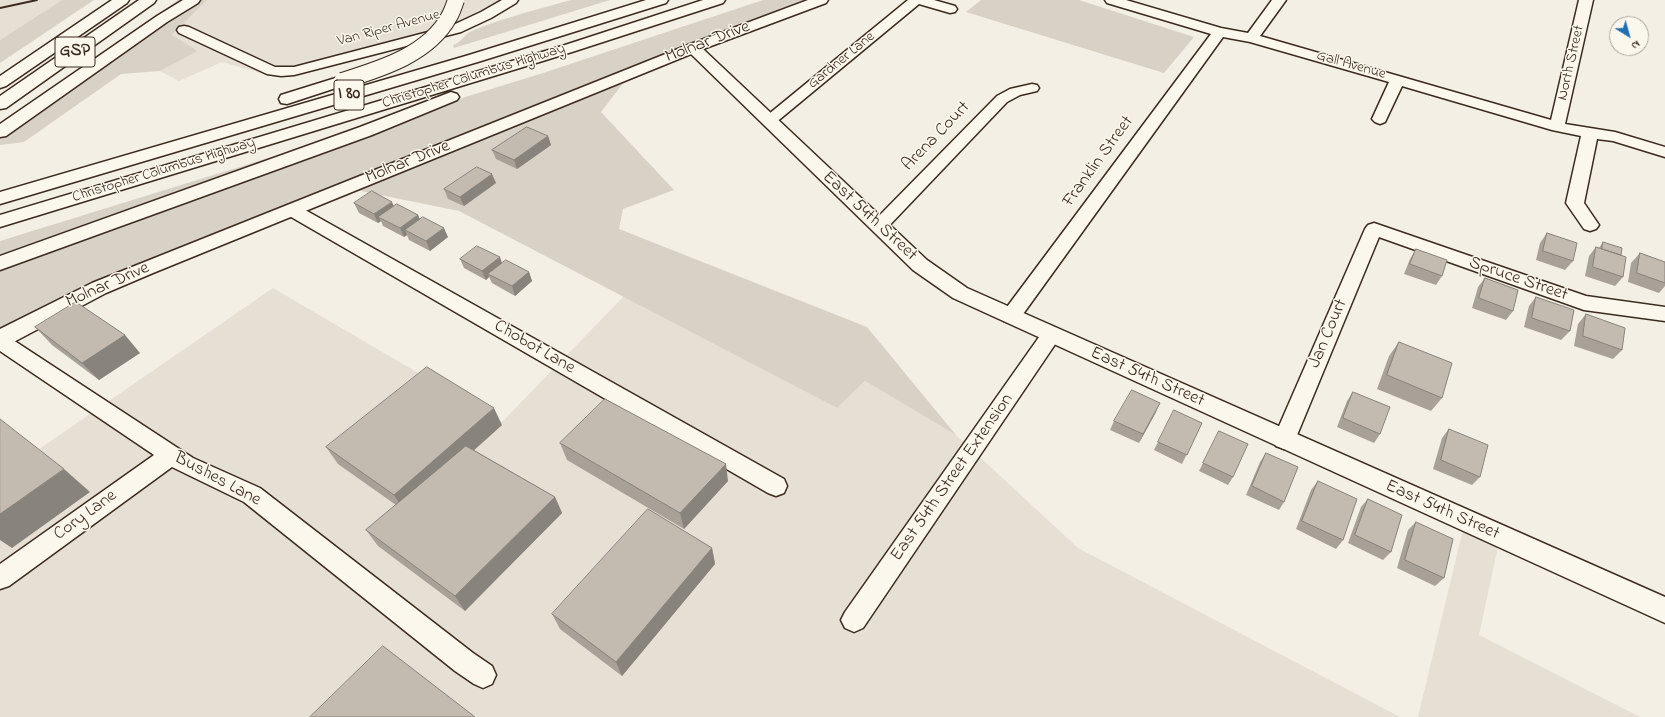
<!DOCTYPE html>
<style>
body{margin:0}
#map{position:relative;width:1665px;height:717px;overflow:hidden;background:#f3efe4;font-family:"Indie Flower",sans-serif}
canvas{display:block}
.north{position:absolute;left:1609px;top:16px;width:40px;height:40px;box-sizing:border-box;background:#fbf7ec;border:1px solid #aea59a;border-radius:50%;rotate:143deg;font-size:11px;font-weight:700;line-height:16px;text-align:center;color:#3b2a1e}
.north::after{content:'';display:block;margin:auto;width:14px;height:18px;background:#1f6fb2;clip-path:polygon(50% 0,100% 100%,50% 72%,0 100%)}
</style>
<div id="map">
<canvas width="1665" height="717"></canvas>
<div class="north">N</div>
</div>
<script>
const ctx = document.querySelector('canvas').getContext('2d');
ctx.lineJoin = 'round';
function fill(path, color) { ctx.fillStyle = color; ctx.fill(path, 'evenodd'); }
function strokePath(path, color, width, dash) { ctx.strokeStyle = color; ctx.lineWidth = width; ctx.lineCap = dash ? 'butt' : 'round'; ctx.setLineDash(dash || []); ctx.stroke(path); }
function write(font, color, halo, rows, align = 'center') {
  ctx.font = font + ' "Indie Flower",sans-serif'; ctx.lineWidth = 3; ctx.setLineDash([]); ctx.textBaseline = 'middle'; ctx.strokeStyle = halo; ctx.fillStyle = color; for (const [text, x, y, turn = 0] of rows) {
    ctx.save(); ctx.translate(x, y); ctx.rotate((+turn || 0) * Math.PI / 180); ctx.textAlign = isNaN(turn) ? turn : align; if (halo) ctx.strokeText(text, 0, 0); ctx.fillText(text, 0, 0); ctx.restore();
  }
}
const built = new Path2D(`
 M0,0h62l-62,40z
 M207,0h293l-43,23 -193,51 -42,-12 -43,19 -19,-10 38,-20 -26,-16z
 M273,288l229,134 122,-126 213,112 28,-27 91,54 122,113 322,169h-1400v-241z
 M1465,521l35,16 -21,98 161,82h-222z`);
const green = new Path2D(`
 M62,0h32l-94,63v-23z
 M178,0h29l-35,35 26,16 -38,20 -39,3 -97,68 -24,3v-20z
 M571,0h39l-156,48 -1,-3c8,-2 12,-12 21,-15 32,-13 65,-21 97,-30z
 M763,0h50l-182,73 -30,39 73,78 -51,19 -4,20 248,98 89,108 -91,-54 -28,27 -378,-197 -113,-23 -178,71 -168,86v-104l543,-168z
 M981,0h98l115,37 -30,36 -198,-61z`);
const minor = new Path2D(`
 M502,0h16l-2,3 -25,15 -30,14 -167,43 -13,1 -14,-2 -88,-41 -2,-3 2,-3 5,-1 5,1 86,40h19l157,-41 30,-14z
 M908,0h26l21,6 2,3 -2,3 -5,1 -31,-9 -145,120 -5,2 -5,-2 -3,-3 3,-3z
 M1105,0h21l95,28 27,5 24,-33h14l-26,36 291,84 28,-120h14l-28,124 50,8 50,15v10l-52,-16 -16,-2 -13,64 15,22 -3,4 -6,2 -6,-2 -18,-26 15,-67 -29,-6 -150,-44 -17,36 -5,2 -5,-2 -3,-3 17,-37 -139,-40 -27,-5 -205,284 -7,2 -7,-2 -3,-5 3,-5 207,-277 -104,-31z
 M1032,84l5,1 2,3 -2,3 -17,4 -13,7 -122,128 -6,2 -6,-2 -3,-4 3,-4 124,-126 13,-7z
 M292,204l6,2 486,273 3,7 -3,7 -8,3 -8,-3 -482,-279 -3,-4 3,-4z
 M1374,223l212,73 79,11v14l-81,-11 -205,-73 -84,203 -3,6 -8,3 -8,-3 -3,-6 92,-211 3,-4z
 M1051,328l7,2 3,5 -3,5 -195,288 -9,4 -9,-4 -4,-8 4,-8 199,-282z
 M0,334l7,2 186,122 67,30 213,165 19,13 4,9 -4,9 -9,4 -9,-4 -19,-13 -211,-169 -72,-35 -163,119 -9,3v-25l154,-109 -154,-104z`);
const tertiary = new Path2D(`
 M808,0h20l-2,3 -123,46 224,211 40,28 698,309v26l-712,-325 -40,-28 -222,-216 -538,219 -47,20 -98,52 -8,2v-18l92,-46 596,-238z`);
const motorway = new Path2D(`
 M112,0h17l-2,3 -121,83 -6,2v-12z
 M139,0h17l-2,3 -148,105 -6,1v-13z
 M183,0h17l-2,3 -31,19 -161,114 -6,1v-13l157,-108z
 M646,0h22l-2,3 -185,58 -481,143v-12l469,-137z
 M703,0h22l-2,3 -151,49 -572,175v-12l562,-169z
 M342,76l6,2 2,3 -2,3 -61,20 -6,-1 -2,-4 2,-4z
 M451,92l6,2 2,3 -2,3 -85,35 -372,135v-14l360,-129z`);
const rail = new Path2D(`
 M0,8l37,-8`);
const motorwayBridge = new Path2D(`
 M342,81c38,-12 86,-26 107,-64 3,-5 5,-11 7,-17`);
const wall = new Path2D(`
 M548,136l3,9 -34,24 -21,-10 -4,-9z
 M496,183l-32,23 -16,-7 -4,-10z
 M354,203l40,3 24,9 2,5 28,17 -18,14 -21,-11 -2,-5 -3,2 -21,-11 -2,-5 -3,2 -19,-10z
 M1547,233l26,28 -8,9 -29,-10 4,-17z
 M1603,242l18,13 2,22 -8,9 -30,-10 4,-20 7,-9 3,1z
 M1416,249l26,27 -6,9 -32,-11 6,-15z
 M1640,253l25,9v24l-6,7 -31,-11 3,-19z
 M460,259l42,4 27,9 3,9 -17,15 -23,-13 -3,-6 -3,3 -22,-12z
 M1485,278l28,33 -7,9 -34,-12 6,-21z
 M1536,297l34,34 -9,9 -37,-13 5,-21z
 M1586,314l36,36 -9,9 -39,-13 4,-22z
 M35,327l105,26 -41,27 -47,-35z
 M1399,342l43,56 -11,13 -54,-22 12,-33z
 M1353,392l27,42 -6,9 -37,-16 10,-26z
 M1156,412l-17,31 -29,-13 4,-9z
 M1202,423l-20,41 -28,-14 4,-8z
 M502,425l-28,25 81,47 7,16 -97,98 -87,-65 -12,-16 30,-25 -58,-41 -12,-17z
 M1449,429l31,48 -8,8 -39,-16 9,-31z
 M1215,440l18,37 -5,8 -29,-14z
 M560,443l168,38 -44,48 -117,-69z
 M1266,453l18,49 -5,8 -33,-15 14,-33z
 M1318,481l25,59 -7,9 -40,-20 15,-39z
 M1368,499l23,53 -8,8 -35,-17 13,-36z
 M1416,522l28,56 -9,8 -38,-18 11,-38z
 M712,548l3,16 -93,112 -62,-47 -8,-15z`);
const shadedWall = new Path2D(`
 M548,136l3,9 -34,24 -3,-9z
 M492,174l4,9 -32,23 -4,-9z
 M392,202l4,9 -18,6 3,4 -3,2 -4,-9z
 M418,215l4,9 -17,6 2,5 -3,2 -4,-9z
 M444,228l4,9 -18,14 -4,-10z
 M500,257l3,9 -15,8 1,3 -3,3 -4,-9z
 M529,272l3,9 -17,15 -3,-10z
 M125,335l15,18 -41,27 -17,-17z
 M1160,403l-4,9 -17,31 4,-9z
 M494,408l8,17 -97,87 -11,-17z
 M726,464l2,17 -44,48 -4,-16z
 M64,469l26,23 -78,56 -12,-8v-26z
 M555,497l7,16 -97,98 -10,-15z
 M712,548l3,16 -93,112 -6,-14z`);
const building = new Path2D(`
 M527,127l21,9 -34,24 -22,-10z
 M477,167l15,7 -32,23 -16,-8z
 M372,191l20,11 -18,12 -20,-11z
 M397,204l21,11 -18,13 -22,-11z
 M423,217l21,11 -18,13 -21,-11z
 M1547,233l30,10 -4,18 -30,-10z
 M1603,242l19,6 -1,7 -19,-6z
 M477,246l23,11 -18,14 -22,-12z
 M1596,247l30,10 -3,20 -30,-10z
 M1416,249l31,11 -5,16 -32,-12z
 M1640,253l25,9v21l-28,-10z
 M506,260l23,12 -17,14 -24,-12z
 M1485,278l33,12 -5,21 -34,-13z
 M1536,297l38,13 -4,21 -38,-13z
 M76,302l49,33 -43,28 -47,-36z
 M1586,314l39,14 -3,22 -39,-14z
 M1399,342l53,21 -10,35 -55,-23z
 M427,367l67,41 -100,87 -68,-48z
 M1132,390l28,13 -17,31 -29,-13z
 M1353,392l37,15 -10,27 -37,-16z
 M605,399l121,65 -46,49 -120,-70z
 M1174,410l28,13 -15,32 -29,-13z
 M0,419l64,50 -64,45z
 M1449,429l39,16 -8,32 -39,-17z
 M1219,431l29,13 -15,33 -30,-14z
 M466,446l89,51 -100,99 -89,-66z
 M1266,453l32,14 -14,35 -32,-16z
 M1318,481l39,18 -14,41 -41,-19z
 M1368,499l34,16 -11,37 -36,-17z
 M648,509l64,39 -96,114 -64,-48z
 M1416,522l37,17 -9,39 -39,-18z
 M383,646l92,71h-165z`);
const farStreetnames = [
 ["Van Riper Avenue",389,29,-15],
 ["Gardner Lane",842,61,-39],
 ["North Street",1572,63,-77],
 ["Gall Avenue",1351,66,16],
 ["Christopher Columbus Highway",474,77,-17],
 ["Christopher Columbus Highway",164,171,-17]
];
const shields = [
 [75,52,40],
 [349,95,30]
];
const shieldNames = [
 ["GSP",75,52],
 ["I 80",349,95]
];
const streetNames = [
 ["Molnar Drive",708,43,-21],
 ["Arena Court",937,137,-46],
 ["Franklin Street",1099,162,-54],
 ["Molnar Drive",408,163,-22],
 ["East 54th Street",869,217,43],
 ["Spruce Street",1518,280,19],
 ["Molnar Drive",108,286,-24],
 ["Jan Court",1329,334,-67],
 ["Chobot Lane",534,348,30],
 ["East 54th Street",1147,378,24],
 ["East 54th Street Extension",953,478,-55],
 ["Bushes Lane",217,480,28],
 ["East 54th Street",1442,511,24],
 ["Cory Lane",86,516,-36]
];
fill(built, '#e5dfd4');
fill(green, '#d8d1c6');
strokePath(minor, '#3b2a1e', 3);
strokePath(tertiary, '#3b2a1e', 3);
strokePath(motorway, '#3b2a1e', 3);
fill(minor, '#fbf7ec');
fill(tertiary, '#fbf7ec');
fill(motorway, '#fbf7ec');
strokePath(rail, '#3b2a1e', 2);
strokePath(motorwayBridge, '#3b2a1e', 18, []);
strokePath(motorwayBridge, '#fbf7ec', 16);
fill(wall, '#a8a197');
fill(shadedWall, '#88837b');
fill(building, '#c3bbb0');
strokePath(building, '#88837b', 1);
write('15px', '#3b2a1e', '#fbf7ec', farStreetnames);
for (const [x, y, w] of shields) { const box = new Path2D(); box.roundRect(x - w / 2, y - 15, w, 30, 3); ctx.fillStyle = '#fbf7ec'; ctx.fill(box); strokePath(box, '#3b2a1e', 1); }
write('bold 17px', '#3b2a1e', null, shieldNames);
write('18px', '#3b2a1e', '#fbf7ec', streetNames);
</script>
